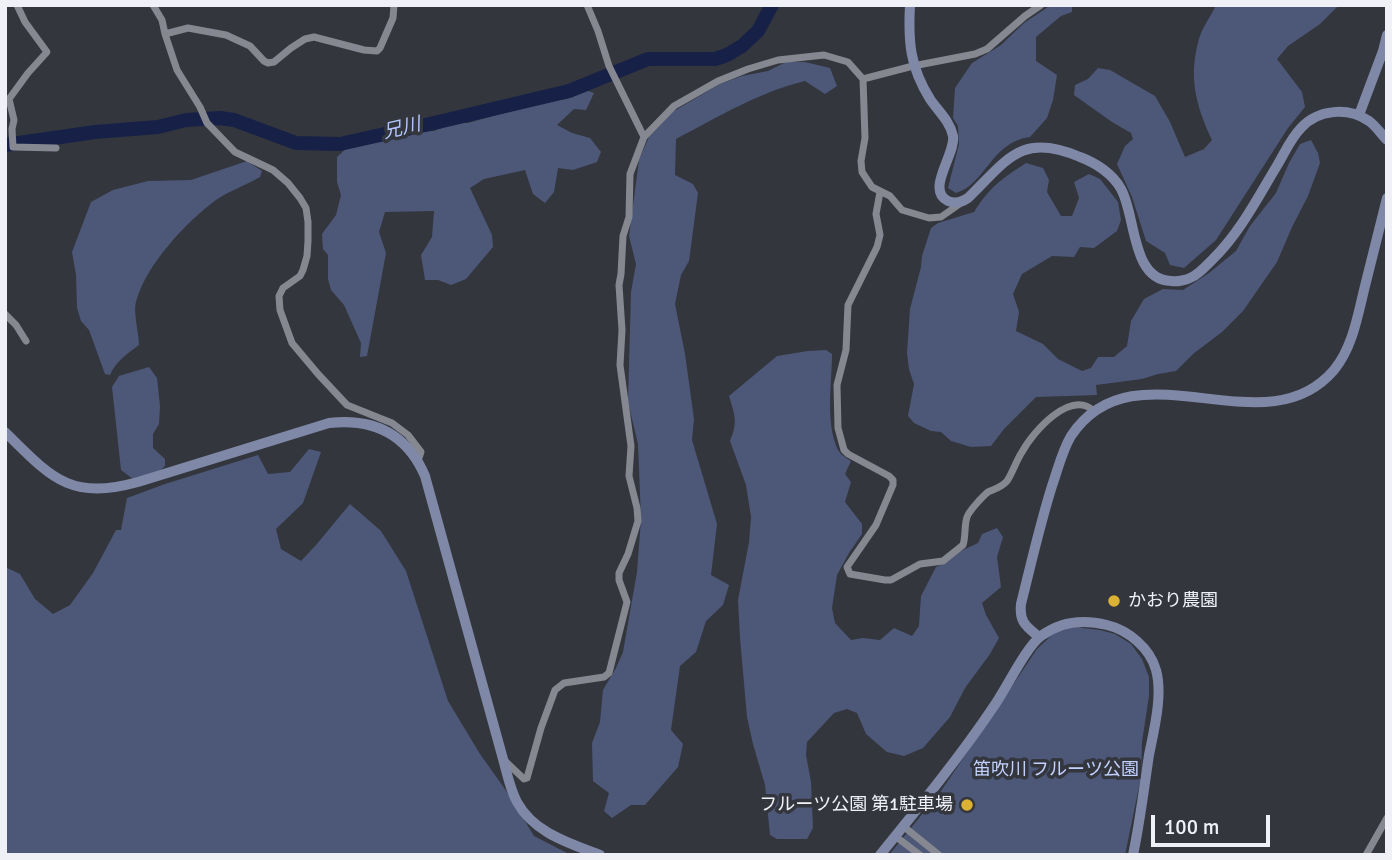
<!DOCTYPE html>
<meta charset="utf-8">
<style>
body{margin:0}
#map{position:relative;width:1392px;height:860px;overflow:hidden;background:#33363d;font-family:Signika,sans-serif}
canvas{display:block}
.frame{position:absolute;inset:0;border:7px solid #eff1f6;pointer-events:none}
.scale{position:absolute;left:1151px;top:815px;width:119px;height:32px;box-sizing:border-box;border:4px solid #eff1f6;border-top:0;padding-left:9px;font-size:21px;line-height:24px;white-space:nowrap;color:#eff1f6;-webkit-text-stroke:5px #33363d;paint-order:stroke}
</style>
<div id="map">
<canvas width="1392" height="860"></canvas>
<div class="frame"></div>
<div class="scale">100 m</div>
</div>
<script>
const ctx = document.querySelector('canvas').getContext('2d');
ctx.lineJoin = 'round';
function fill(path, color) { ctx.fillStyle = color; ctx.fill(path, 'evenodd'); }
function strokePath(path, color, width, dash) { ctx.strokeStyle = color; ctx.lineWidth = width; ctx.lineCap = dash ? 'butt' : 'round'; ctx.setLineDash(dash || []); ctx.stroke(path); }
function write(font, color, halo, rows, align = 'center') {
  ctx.font = font + ' Signika,"Noto Sans JP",sans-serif'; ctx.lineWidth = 7; ctx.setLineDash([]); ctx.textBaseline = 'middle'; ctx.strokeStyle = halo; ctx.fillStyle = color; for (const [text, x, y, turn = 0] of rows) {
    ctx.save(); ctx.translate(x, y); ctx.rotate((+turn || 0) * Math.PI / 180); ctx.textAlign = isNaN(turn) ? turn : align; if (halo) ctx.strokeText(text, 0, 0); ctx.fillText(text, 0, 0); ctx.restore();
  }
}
const green = new Path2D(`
 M1051,5h21v7l-11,4 -25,21v24l21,14 -4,25 -6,18 -17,19c-39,5 -45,48 -74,56l-8,-5 11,-44 -1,-18 -5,-8 2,-30 17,-25 29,-18 23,-22z
 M1216,5h123l-19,19 -32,22 -11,13 25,33 3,15 -17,21 -72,112 -32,28 -14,-3 -5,-12 -19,-12 -14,-44 -15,-33 8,-18 8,-7 -2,-6 -19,-11 -38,-27 1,-10 13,-6 10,-11 12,2 45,26 15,26 15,35 19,-8 8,-9c-16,-34 -24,-63 -13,-101 3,-11 12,-23 17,-34z
 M786,62h19l25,6 7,18 -12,8 -20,-13c-46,11 -87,36 -129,58l-1,36 18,9 5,9 -9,68 -8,14 -6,29 10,50 9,65 -2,21 25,84 -6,51 18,10 -6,20 -17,16 -10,31 -16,14 -9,64 12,14 -5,23 -33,38h-14l-19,13 -8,-7 5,-18 -16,-12 -1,-38 8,-21 3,-32 13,-22 7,-16 14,-80 4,-53 -3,-75 -10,-42 3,-110 5,-28 -7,-28 10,-76 10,-23 25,-26 46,-27 22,-8 26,-5z
 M588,91l6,2 -8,17 -12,-1 -17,16 15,8 18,5 11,14 -4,10 -24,8 -15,-2 -4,24 -9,11 -12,-9 -8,-24 -41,9 -14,9 22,47 1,12 -27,32 -15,6 -13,-5h-13l-4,-25 11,-18 2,-26 -49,1 -6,20 7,21 -19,103 -7,1 1,-14 -17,-38 -13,-15 -3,-11v-24l-5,-6 -1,-15 14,-19 5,-20 -4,-13v-25l12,-11 48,-13 37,-2 20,-8h14l71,-20 28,-4z
 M1311,140l7,13 2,10 -12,33 -16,31 -15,35 -34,49 -21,21 -29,22 -17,17 -18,3 -16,5 -46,6 1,10 -61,2 -32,32 -13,17 -20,1 -20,-6 -10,-9 -10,-1 -17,-8 -6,-7 6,-32 -5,-15 -2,-16 3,-44 11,-42 1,-11 9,-28 7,-5 36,-11c16,-25 27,-33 52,-49l17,5 6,12 -2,12 14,24h11l7,-18 -5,-16 15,-8 11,5 18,23 3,18 -4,11 -23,17 -14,-1 -6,10 -22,-1 -30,18 -9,20 6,18 -3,19 27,13 15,15 24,12 9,-3 7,-11h16l13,-11 4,-25 13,-22 19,-10 20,1 26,-17 27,-22 14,-25 26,-33 13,-30 11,-19z
 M247,161l15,10 -2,6c-14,8 -31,14 -44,23 -29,21 -71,66 -80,102 -3,10 3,31 3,43 -12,9 -23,16 -29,30l-5,-1 -16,-44 -8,-9 -4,-13 -1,-33 -4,-23 19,-50 22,-12 35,-9 43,-1z
 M826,350l6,4c0,29 -7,69 6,96 3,5 8,8 13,11l-6,13 6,8 -6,20 17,22v10l-13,19 -12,22 -5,33 3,15 16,17 12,-2 17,2 14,-12 18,8 7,-10 2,-30 15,-29 11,-5 14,-11 17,-8 4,-9 15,-6 6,9 -6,20 4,30 -19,16 4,12 13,23 -9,16 -25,34 -15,29 -27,31 -19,8 -17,-4 -21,-18 -9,-21 -10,-4 -13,4 -27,29 -1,13 5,27 2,46 -6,11h-30l-7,-4 -5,-50 -12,-41 -6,-27 -7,-79 -2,-38 11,-58 2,-25 -5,-32 -16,-44c8,-19 5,-25 -1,-45l48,-40 31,-5z
 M149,367l8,11 3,28 -1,18 -6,10v14l12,11v7l-10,9 -22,4 -12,-9 -9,-83 7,-11z
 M309,449l12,3 -18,51 -27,26 5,20 20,12 15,-16 34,-41 31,27 25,40 42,130 32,53 27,38 27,44 37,19h-566v-288l15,7 15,25 18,15 17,-9 23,-32 23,-43h5l6,-32 38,-14 93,-29 10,19 22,-2z
 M1074,627l26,3 15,4 16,10 11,15 7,18v19l-7,46 -1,35 -16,78h-236l52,-64 96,-142 17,-16z`);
const river = new Path2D(`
 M5,145l90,-13 63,-5 28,-7 34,-2 14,2 62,23 44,1 94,-21 135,-32 79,-32h67l12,-4 15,-9 16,-15 14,-26`);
const street = new Path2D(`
 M153,5l9,15 3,14 12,36 23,37 7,16 28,29 38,18 15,13 12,15 6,10 2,14v19l-1,15 -4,14 -3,6 -17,12 -4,8 1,14 12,33 26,31 29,31 45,18 16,12 13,17 -3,9
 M587,5l11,26 11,35 35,71
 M165,34l23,-6 38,7 24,11 14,15 4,2 6,-1 17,-14 14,-9 9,-2 50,13 13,1 3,-3 13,-30 1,-13
 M863,79l50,-13 62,-12 12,-5 38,-33 16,-11
 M9,99l19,-26 19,-21 -22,-30 -8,-17
 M9,99l5,21 -2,9 1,18 43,1
 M880,192l-4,22 4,21 -3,12 -29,58 -2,45 -9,35 1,43 6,22 4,4 41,22 4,4v5l-17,40 -29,42 3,7 35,6h6l29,-16 23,-3 20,-16c3,-9 1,-19 4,-28 2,-6 16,-21 21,-25 7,-3 14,-5 19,-11 6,-9 9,-20 15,-29 11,-20 48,-63 72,-41
 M5,314l11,11 10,16
 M504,760l20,19 3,-1 14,-50 14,-38 9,-7 40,-6 5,-4 18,-71 -8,-22v-7l9,-19 10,-33 -1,-13 -8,-32 2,-30 -11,-81 2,-35 -3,-45 2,-11 2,-38 6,-19 1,-43 14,-37 30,-31 44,-25 30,-12 30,-9 46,-5 24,7 15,17 2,59 -4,23 1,11 10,15 18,9 12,14 27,8 12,-1 20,-14
 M903,826l36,29
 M895,836l25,19
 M1366,855l21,-37`);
const secondary = new Path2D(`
 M910,5c-2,37 0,62 20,94 8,12 20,22 23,37 3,18 -28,54 -5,65 7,3 14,1 20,-3 40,-39 53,-66 112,-41 16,6 33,17 41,32 15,26 10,91 50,92 6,1 16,-1 21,-4 7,-3 14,-11 20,-17 28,-27 46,-63 66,-96 7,-12 13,-26 23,-36 17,-19 47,-21 68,-7 7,5 12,13 18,19
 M1359,115l24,-64 4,-16
 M5,432c46,45 64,69 133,50l191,-59c45,-5 78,11 96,53l78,283c4,14 7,30 14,43 17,31 52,41 83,53
 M1039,637c-13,-11 -20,-15 -18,-33 10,-40 19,-80 31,-118 6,-17 10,-35 19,-50 64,-96 193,16 263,-66 19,-23 24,-56 31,-84 7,-29 15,-59 22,-88
 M880,855c39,-48 79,-97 114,-149 12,-17 32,-59 47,-70 20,-15 42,-17 66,-11 21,5 43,23 49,45 7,25 -2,60 -7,85 -5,33 -9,67 -16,100`);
const markers = [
 [1114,601,7,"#dbb233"],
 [967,805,7,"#dbb233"]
];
const poiNames = [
 ["かおり農園",1128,601],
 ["フルーツ公園 第1駐車場",953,805,"right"]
];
const parkNames = [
 ["笛吹川 フルーツ公園",1056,770]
];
const waterNames = [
 ["兄川",402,129,-13]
];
fill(green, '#4d5879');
strokePath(river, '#172148', 14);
strokePath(street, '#858891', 7);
strokePath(secondary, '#7f88a6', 10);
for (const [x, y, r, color] of markers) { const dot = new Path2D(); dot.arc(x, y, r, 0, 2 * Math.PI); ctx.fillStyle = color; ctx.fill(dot); strokePath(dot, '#33363d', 2.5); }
write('18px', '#eff1f6', '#33363d', poiNames, 'left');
write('18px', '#c2d1fd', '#33363d', parkNames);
write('italic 19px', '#b1c4fd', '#33363d', waterNames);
</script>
